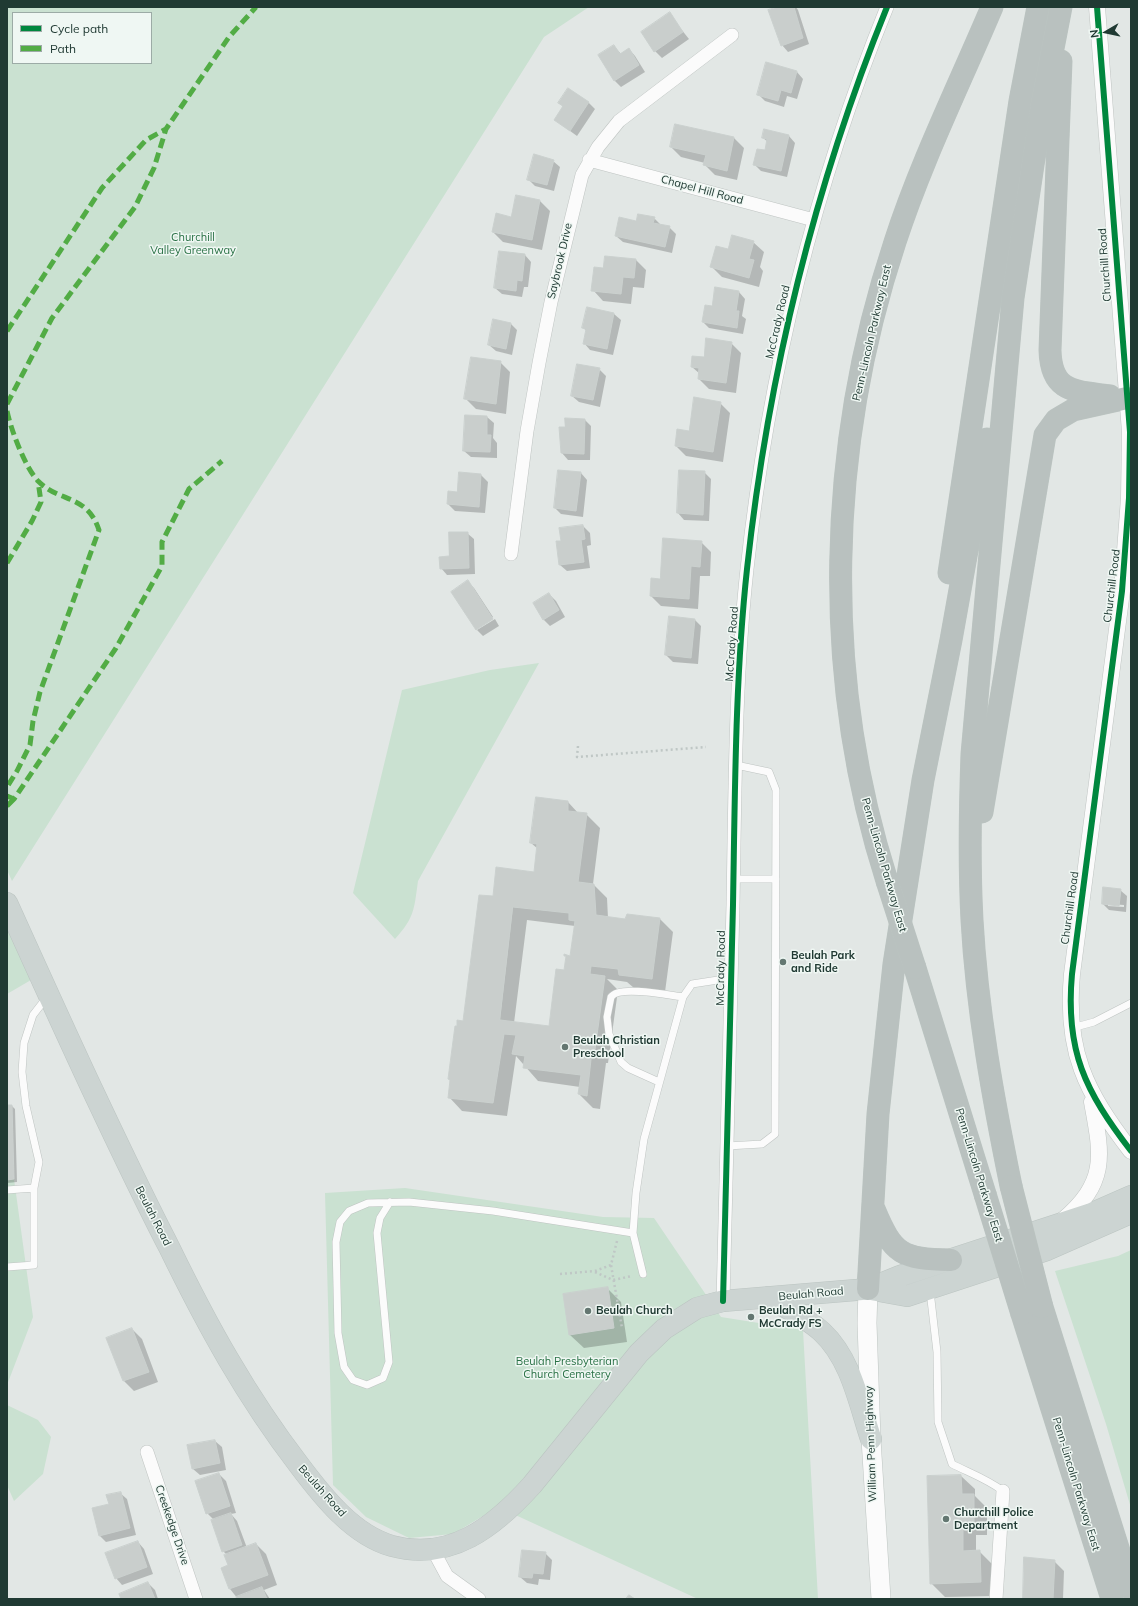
<!DOCTYPE html>
<style>
body{margin:0}
#map{position:relative;width:1138px;height:1606px;overflow:hidden;background:#e2e7e5;font-family:Mulish,sans-serif}
canvas{display:block}
.frame{position:absolute;inset:0;border:8px solid #203a33;pointer-events:none}
.legend{position:absolute;left:12px;top:12px;width:140px;height:52px;box-sizing:border-box;background:#eff7f3;border:1px solid #9caba6;margin:0;padding:5px 7px;list-style:none;font-size:12px;color:#203a33}
.legend li{display:flex;align-items:center;gap:8px;height:20px}
.legend b{width:20px;border:1px solid #9caba6}
.north{position:absolute;left:1086px;top:12px;width:40px;height:40px;-webkit-text-stroke:3px #eff7f3;paint-order:stroke;rotate:261deg;font-size:11px;font-weight:700;line-height:16px;text-align:center;color:#203a33}
.north::after{content:'';display:block;margin:auto;width:14px;height:18px;background:#203a33;clip-path:polygon(50% 0,100% 100%,50% 72%,0 100%)}
</style>
<div id="map">
<canvas width="1138" height="1606"></canvas>
<div class="frame"></div>
<ul class="legend">
<li><b style="height:5px;background:#00873e"></b>Cycle path</li>
<li><b style="height:5px;background:#52ac45"></b>Path</li>
</ul>
<div class="north">N</div>
</div>
<script>
const ctx = document.querySelector('canvas').getContext('2d');
ctx.lineJoin = 'round';
function fill(path, color) { ctx.fillStyle = color; ctx.fill(path, 'evenodd'); }
function strokePath(path, color, width, dash) { ctx.strokeStyle = color; ctx.lineWidth = width; ctx.lineCap = dash ? 'butt' : 'round'; ctx.setLineDash(dash || []); ctx.stroke(path); }
function write(font, color, halo, rows, align = 'center') {
  ctx.font = font + ' Mulish,sans-serif'; ctx.lineWidth = 3; ctx.setLineDash([]); ctx.textBaseline = 'middle'; ctx.strokeStyle = halo; ctx.fillStyle = color; for (const [text, x, y, turn = 0] of rows) {
    ctx.save(); ctx.translate(x, y); ctx.rotate((+turn || 0) * Math.PI / 180); ctx.textAlign = isNaN(turn) ? turn : align; if (halo) ctx.strokeText(text, 0, 0); ctx.fillText(text, 0, 0); ctx.restore();
  }
}
const green = new Path2D(`
 M7,7h582l-45,30 -532,844 -5,-11zM13,13h138v50h-138z
 M539,663l-121,218c-4,28 -3,36 -23,58l-42,-46 49,-203 88,-20z
 M7,927l24,53 -24,14z
 M14,1179l19,138 -26,68v-205z
 M405,1188l198,29 51,1 67,99 82,13 15,269h-120l-200,-92 -45,27 -44,4 -43,-21 -33,-32 -8,-292z
 M1131,1250v258l-25,-84 -51,-153 63,-15z
 M7,1405l31,15 13,17 -8,37 -29,27 -7,-16z`);
const shadow = new Path2D(`
 M781,7h15l2,3 11,34 -21,8 -6,-7z
 M669,14l20,25 -27,19 -7,-7z
 M614,46l7,8 8,-5 6,7 10,16 -24,15 -7,-7z
 M797,72l6,7 -6,20 -10,-3 -3,11 -19,-6 -7,-7z
 M588,102l7,7 -18,27 -22,-16 8,-13 -3,-4z
 M675,126l59,12 10,10 -7,32 -22,-5 -10,-10v-2l-24,-6 -10,-10z
 M789,136l6,7 -8,34 -26,-6 -7,-7 11,-12 3,-10 -5,-4z
 M553,161l7,6 -6,24 -19,-5 -7,-7z
 M540,201l10,10 -8,39 -39,-8 -10,-10z
 M654,218l7,7 8,2 7,7 -4,19 -49,-11 -7,-6 21,-14z
 M753,242l11,10 -4,15 3,4 -4,16 -37,-10 -10,-10 17,-17z
 M525,255l6,7 -3,25h-4l-2,10 -20,-3 -7,-6z
 M636,260l10,10 -2,18 -11,-1 -2,17 -28,-3 -10,-11 11,-21z
 M739,292l6,7 -3,17 4,3 -3,15 -34,-6 -6,-6 10,-15z
 M588,308l26,6 7,6 -8,35 -23,-5 -6,-7 3,-12 -4,-3z
 M511,324l6,6 -5,25 -16,-4 -7,-6z
 M731,343l10,10 -5,40 -27,-4 -10,-10 1,-5 -8,-7z
 M500,362l10,10 -4,42 -30,-5 -11,-11z
 M599,369l7,7 -6,31 -21,-5 -7,-6z
 M720,403l10,10 -7,49 -37,-6 -10,-10z
 M466,416l21,1 7,6 -1,15 4,5v15l-26,-1 -7,-6z
 M585,420l6,6 -1,34h-22l-6,-7 4,-25z
 M704,472l7,7 -2,42 -25,-1 -6,-7z
 M460,473l21,2 7,7 -3,31 -30,-2 -7,-7 10,-11z
 M581,473l6,7 -4,37 -22,-3 -6,-6z
 M583,526l7,7 1,12 -4,1 3,22 -23,3 -7,-6 -3,-23 5,-1z
 M467,533l7,6 1,35 -28,1 -6,-7 9,-11z
 M701,542l10,10 -1,24h-10l-2,33 -37,-3 -10,-10 10,-16z
 M468,582l6,6 19,29 -17,11z
 M549,594l7,7 9,16 -15,9 -7,-7z
 M495,619l4,7 -16,10 -6,-6z
 M695,620l6,6 -3,38 -25,-2 -7,-7z
 M568,802l11,12h7l14,14 -7,56 14,14 1,20 17,2 34,-2 14,14 -8,60 -31,-4 -7,-6 -20,-3 11,11 -10,73h-2l-6,46 -7,-1 -14,-14 1,-7 -42,-6 -22,-25 -9,60 -45,-5 -13,-14 2,-16 -2,-2 8,-52 7,-5 29,-124 42,-24 3,-25 -7,-6zM527,920l48,6 -4,31 -6,14 -15,56 -36,-4z
 M1120,890l7,6 -1,16 -17,-2 -6,-6zM1108,904l16,1v2l-16,-1z
 M7,1106h5l3,3 2,73 -10,1z
 M607,1288l14,14 6,40 -43,6 -14,-13 -6,-40z
 M132,1329l10,10 16,43 -24,9 -10,-10 -16,-43z
 M215,1441l7,6 4,23 -26,5 -7,-6 -5,-23z
 M219,1474l7,7 10,32 -5,1 6,7 10,27 9,-4 10,10 11,31 -13,5 6,9h-32l-8,-10 -8,-20 7,-3 -2,-11 -4,-4 -9,-31 -7,-7z
 M961,1476l14,13v7l12,12v27h-11v16h3l14,14 1,31 -49,1 -14,-14 -3,-106z
 M120,1493l7,6 9,36 -30,7 -6,-6 10,-32z
 M138,1542l6,7 9,25 -31,11 -6,-7z
 M545,1553l7,7 -2,20 -11,-1 -1,6 -11,-2 -7,-6z
 M1025,1559l29,2 10,10 -1,28h-40z
 M148,1583l7,7 3,9h-36z`);
const building = new Path2D(`
 M778,7h16l9,31 -22,8 -13,-36z
 M670,12l13,20 -29,20 -13,-20z
 M614,45l6,9 9,-6 10,17 -25,16 -16,-26z
 M766,62l31,9 -6,22 -10,-3 -3,11 -21,-6z
 M568,88l21,14 -19,29 -16,-11 9,-14 -5,-3z
 M675,124l59,13 -7,34 -24,-6 3,-10 -36,-8z
 M764,129l25,6 -8,36 -28,-6 4,-16 8,1 2,-11 -5,-1z
 M534,154l20,6 -7,25 -20,-5z
 M516,195l24,5 -8,40 -40,-8 4,-19 15,4z
 M638,214l17,3 -2,6 17,3 -5,21 -50,-11 4,-19 17,4z
 M732,235l22,6 -5,18 5,1 -5,18 -39,-11 6,-21 12,3z
 M499,251l26,3 -3,27 -5,-1 -1,11 -22,-3z
 M605,256l31,3 -2,19 -11,-1 -2,17 -30,-3 3,-24 9,1z
 M715,287l24,4 -3,20h3l-2,17 -35,-6 3,-17 7,1z
 M587,307l27,6 -7,36 -24,-5 3,-15 -4,-1z
 M493,319l18,4 -5,26 -18,-4z
 M706,338l26,4 -6,41 -28,-4 1,-11 -8,-1 1,-11 12,1z
 M471,357l30,4 -5,43 -32,-5z
 M577,364l23,4 -7,32 -22,-4z
 M694,397l27,5 -8,50 -38,-6 2,-17 12,2z
 M465,415l22,1v19h4l-1,17 -27,-1z
 M565,418l20,1 -1,35 -23,-1 -2,-26h6z
 M558,470l23,2 -5,39 -22,-3z
 M679,470l26,1 -2,44 -26,-2z
 M459,472l22,2 -2,33 -32,-3 1,-13 9,1z
 M583,525l2,14 -4,1 3,22 -25,3 -3,-24h5l-2,-13z
 M449,532h19l1,36 -29,1 -1,-12 10,-1z
 M663,538l39,3 -2,26 -9,-1 -2,33 -39,-3 1,-18 9,1z
 M468,580l25,39 -17,11 -25,-38z
 M549,593l10,17 -16,10 -10,-17z
 M669,616l26,3 -4,39 -26,-3z
 M536,797l32,4v10l19,2 -9,69 16,2 2,31 29,4 2,-5 33,4 -8,61 -33,-4 -1,-6 -27,-3 -1,8 15,2 -10,74h-3l-5,46 -9,-2 3,-19 -58,-7 2,-12 -13,-2 4,-19 -12,-1 -11,69 -45,-5 2,-18 -2,-1 7,-53h2v-6l6,1 16,-126 14,1 3,-29 38,5 3,-28 -7,-1zM513,907l56,6v7l6,1 -5,35 -6,-2v2h2l-2,14 -8,-1 -7,57 -49,-6z
 M1103,887l18,2 -2,17 -17,-2z
 M7,1105h5l2,74 -7,1z
 M608,1287l6,41 -45,7 -6,-41z
 M132,1328l17,44 -26,9 -17,-43z
 M215,1440l5,23 -28,6 -5,-24z
 M219,1473l11,33 -24,8 -11,-33z
 M961,1475l1,19h12v28h-11v29l17,-1 1,32 -51,2 -3,-108z
 M121,1492l9,36 -31,8 -7,-28 17,-4 -3,-9z
 M231,1513l11,32 -20,7 -11,-32z
 M138,1541l9,26 -32,12 -10,-26z
 M256,1543l12,32 -39,14 -8,-21 7,-3 -4,-10z
 M522,1550l24,2 -3,22 -10,-1 -1,5 -13,-1z
 M1024,1557l31,3 -2,39h-30z
 M148,1582l7,17h-34l-2,-5z
 M262,1587l5,12h-30l-1,-2z
 M629,1595l6,4h-9z`);
const path = new Path2D(`
 M578,746l-1,11 129,-10
 M617,1241l-6,24 11,63
 M595,1272l18,8 19,-4
 M560,1274l35,-3 16,-6`);
const service = new Path2D(`
 M733,879h43
 M1072,1028l22,-6 37,-19
 M659,1082l-31,-14 -7,-6 -12,-28 -2,-17 4,-20c8,-12 57,-2 72,0
 M727,1146l35,-2 13,-10 1,-344 -7,-18 -33,-7
 M7,1190l27,-2
 M390,1202l-10,16 -3,15 12,129 -6,16 -16,7 -14,-5 -9,-13 -6,-34 -2,-91 4,-20 9,-11 19,-8 41,-1 84,9 140,22
 M7,1267l27,-2v-77l5,-26 -13,-56 -4,-34 2,-29 9,-28 14,-18
 M643,1274l-10,-41 3,-40 8,-54 39,-142 9,-13 39,-6
 M930,1291l7,61 1,70 14,42c18,9 35,15 51,27`);
const minor = new Path2D(`
 M589,160l225,60
 M511,554l16,-123 12,-68 12,-61 31,-127 16,-28 21,-26 113,-86
 M723,1301c3,-132 7,-264 10,-396 2,-112 2,-225 14,-336 21,-193 67,-382 140,-562
 M147,1452l49,147
 M433,1550l14,26 32,23
 M996,1599l7,-108`);
const tertiary = new Path2D(`
 M1097,7l33,425 -1,66 -7,93 -50,383c-7,77 13,117 59,177
 M1062,1221c46,-39 40,-65 30,-119`);
const secondary = new Path2D(`
 M868,1289l-1,34 4,116 10,160`);
const primary = new Path2D(`
 M7,903c28,62 56,124 85,186 25,53 50,106 77,158 38,78 77,149 130,218 24,32 54,70 93,81 59,16 103,-20 140,-61l107,-132 25,-24 33,-21 26,-7 145,-12 39,7 140,-46 84,-37
 M868,1289l32,-13 190,-62 41,-18
 M768,1297c18,11 39,21 54,35 29,27 37,71 49,107`);
const motorway = new Path2D(`
 M1061,61l-11,289c1,43 25,41 60,46
 M949,573l71,-472 18,-94
 M982,812l63,-377 11,-15 17,-10 54,-12
 M887,881c-66,-206 -60,-434 8,-639 26,-80 64,-157 97,-235
 M915,968l70,226
 M1011,1186c-18,-88 -34,-176 -39,-266 -3,-55 -2,-111 0,-166l41,-456 29,-193 19,-98
 M874,1209c19,46 28,50 77,51
 M868,1289l10,-175 16,-150 29,-184 28,-140 36,-201
 M1042,1307l89,282
 M1022,1314l90,285`);
const motorwayBridge = new Path2D(`
 M887,881l28,87
 M1011,1186l31,121
 M985,1194l37,120`);
const quiet = new Path2D(`
 M7,331l95,-143 44,-48 20,-11
 M7,404l45,-86 83,-111 19,-39 12,-39 63,-92 27,-30
 M7,411c4,19 18,56 31,70 22,22 49,13 61,49l-59,162 -7,29 -3,24 -13,26 -10,16
 M7,563l25,-42 9,-19 -3,-21
 M7,796l7,3 102,-151 46,-82v-24l27,-53 33,-28
 M7,806l7,-7`);
const cycleway = new Path2D(`
 M1097,7l33,425 -1,66 -7,93 -50,383c-7,77 13,117 59,177
 M723,1301c3,-132 7,-264 10,-396 2,-112 2,-225 14,-336 21,-193 67,-382 140,-562`);
const markers = [
 [783,962,4,"#647771"],
 [565,1047,4,"#647771"],
 [588,1311,4,"#647771"],
 [751,1317,4,"#647771"],
 [946,1519,4,"#647771"]
];
const streetNames = [
 ["Chapel Hill Road",702,190,15],
 ["Saybrook Drive",560,261,-77],
 ["Churchill Road",1105,265,-94],
 ["McCrady Road",778,322,-77],
 ["Penn-Lincoln Parkway East",872,333,-77],
 ["Churchill Road",1112,586,-83],
 ["McCrady Road",732,644,-86],
 ["Penn-Lincoln Parkway East",884,865,74],
 ["Churchill Road",1070,908,-82],
 ["McCrady Road",721,968,-89],
 ["Penn-Lincoln Parkway East",979,1175,73],
 ["Beulah Road",153,1216,63],
 ["Beulah Road",811,1294,-5],
 ["William Penn Highway",871,1444,-92],
 ["Penn-Lincoln Parkway East",1076,1484,73],
 ["Beulah Road",322,1491,48],
 ["Creekedge Drive",172,1525,71]
];
const parkNames = [
 ["Churchill",193,238],
 ["Valley Greenway",193,251],
 ["Beulah Presbyterian",567,1362],
 ["Church Cemetery",567,1375]
];
const poiNames = [
 ["Beulah Park",791,956],
 ["and Ride",791,969],
 ["Beulah Christian",573,1041],
 ["Preschool",573,1054],
 ["Beulah Church",596,1311],
 ["Beulah Rd +",759,1311],
 ["McCrady FS",759,1324],
 ["Churchill Police",954,1513],
 ["Department",954,1526]
];
fill(green, '#cae1d1');
fill(shadow, '#0003');
fill(building, '#c9cecc');
strokePath(building, '#cad0ce', 1);
strokePath(service, '#bfc4c2', 8);
strokePath(minor, '#bfc4c2', 14);
strokePath(tertiary, '#bfc4c2', 17);
strokePath(secondary, '#bec5c2', 20);
strokePath(primary, '#bbc4c1', 22);
strokePath(motorway, '#bbc4c1', 23);
strokePath(path, '#bfc7c5', 2.5, [2, 3]);
strokePath(service, '#fbfbfb', 7);
strokePath(minor, '#fbfbfb', 13);
strokePath(tertiary, '#fbfbfb', 16);
strokePath(secondary, '#fbfbfb', 19);
strokePath(primary, '#ccd4d2', 21);
strokePath(motorway, '#b9c1bf', 22);
strokePath(motorwayBridge, '#bbc4c1', 23, []);
strokePath(motorwayBridge, '#b9c1bf', 22);
strokePath(quiet, '#52ac45', 5, [10, 5]);
strokePath(cycleway, '#00873e', 6);
for (const [x, y, r, color] of markers) { const dot = new Path2D(); dot.arc(x, y, r, 0, 2 * Math.PI); ctx.fillStyle = color; ctx.fill(dot); strokePath(dot, '#eff7f3', 1.5); }
write('11px', '#203a33', '#eff7f3', streetNames);
write('11px', '#297145', '#eff7f3', parkNames);
write('bold 11px', '#203a33', '#eff7f3', poiNames, 'left');
</script>
